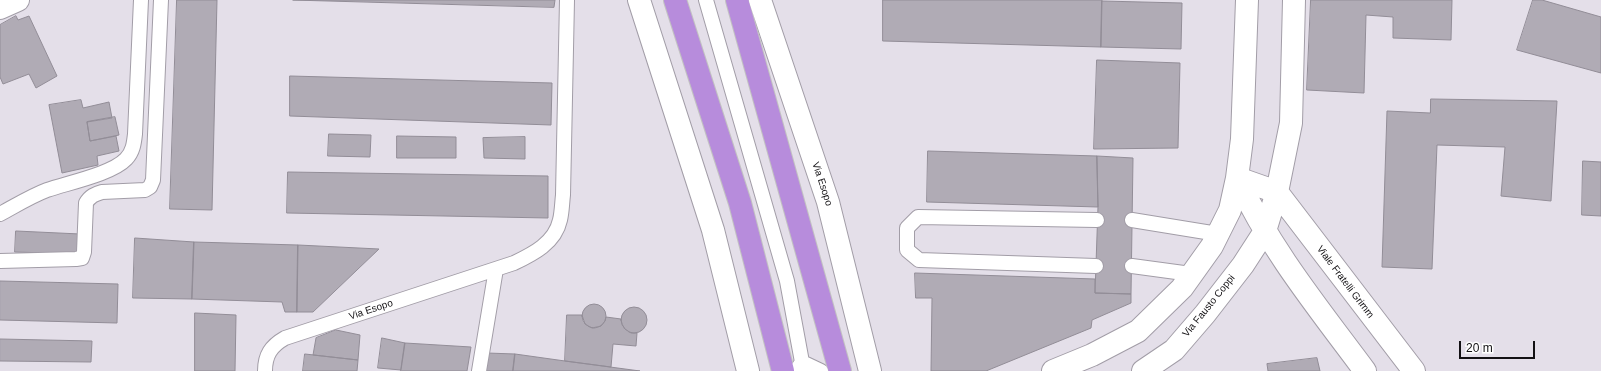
<!DOCTYPE html>
<style>
body{margin:0}
#map{position:relative;width:1601px;height:371px;overflow:hidden;background:#e4dfe9;font-family:Helvetica,sans-serif}
canvas{display:block}
.scale{position:absolute;left:1459px;top:341px;width:76px;height:18px;box-sizing:border-box;border:2px solid #131114;border-top:0;padding-left:5px;font-size:12px;line-height:14px;white-space:nowrap;color:#131114;-webkit-text-stroke:3px #fff;paint-order:stroke}
</style>
<div id="map">
<canvas width="1601" height="371"></canvas>
<div class="scale">20 m</div>
</div>
<script>
const ctx = document.querySelector('canvas').getContext('2d');
ctx.lineJoin = 'round';
function fill(path, color) { ctx.fillStyle = color; ctx.fill(path, 'evenodd'); }
function strokePath(path, color, width, dash) { ctx.strokeStyle = color; ctx.lineWidth = width; ctx.lineCap = dash ? 'butt' : 'round'; ctx.setLineDash(dash || []); ctx.stroke(path); }
function write(font, color, halo, rows, align = 'center') {
  ctx.font = font + ' Helvetica,sans-serif'; ctx.lineWidth = 3; ctx.setLineDash([]); ctx.textBaseline = 'middle'; ctx.strokeStyle = halo; ctx.fillStyle = color; for (const [text, x, y, turn = 0] of rows) {
    ctx.save(); ctx.translate(x, y); ctx.rotate((+turn || 0) * Math.PI / 180); ctx.textAlign = isNaN(turn) ? turn : align; if (halo) ctx.strokeText(text, 0, 0); ctx.fillText(text, 0, 0); ctx.restore();
  }
}
const building = new Path2D(`
 M177,0h40l-5,210 -42,-1z
 M293,0h262l-1,7z
 M883,0h219l-1,47 -218,-6z
 M1311,0h141l-1,40 -58,-2v-21l-27,-2 -2,78 -57,-3z
 M1533,0h9l59,17v56l-84,-23z
 M1102,1l80,2 -1,46 -80,-2z
 M16,16l2,4 11,-4 28,60 -21,12 -7,-14 -26,10 -3,-7v-52z
 M1097,60l83,3 -2,85 -84,1z
 M290,76l262,7 -1,42 -261,-9z
 M1431,99l126,2 -6,100 -50,-5 4,-49 -68,-2 -5,124 -50,-2 5,-156 43,2z
 M81,100l2,8 26,-6 3,16 -25,4 3,19 26,-5 3,15 -22,5 1,9 -36,8 -13,-68z
 M115,117l4,18 -29,6 -3,-19z
 M329,134l42,1 -1,22 -42,-1z
 M397,136l59,1v21h-59z
 M525,137v22l-41,-1 -1,-20z
 M928,151l169,5 1,51 -171,-5z
 M1097,156l36,2 -2,136 -36,-1 3,-86z
 M1583,161l18,1v54l-19,-1z
 M288,172l260,4v42l-261,-5z
 M16,231l64,3 -1,20 -64,-2z
 M135,238l59,4 -2,57 -59,-1z
 M194,242l104,3 -1,67h-12l-3,-10 -90,-3z
 M298,245l81,4 -66,63h-16z
 M915,273l180,6v14l36,1v9l-39,17 -1,8 -105,43h-55l1,-73h-16z
 M0,281l118,3 -1,39 -117,-3z
 M582 316a12 12 0 1 1 24 0a12 12 0 1 1-24 0Z
 M621 320a13 13 0 1 1 26 0a13 13 0 1 1-26 0Z
 M195,313l41,2 -1,56h-40z
 M567,315h15l3,9 7,4 9,-2 4,-5 1,-4 15,2 1,5 3,5 6,4h6l-1,13 -23,-2 -2,23 -46,-6z
 M336,330l24,5 -2,25 -45,-5 3,-17z
 M382,338l23,5 -4,27 -23,-2z
 M0,339l92,2 -1,21 -91,-1z
 M405,343l66,4 -4,24h-66z
 M487,353l28,1 -2,17h-29z
 M305,354l53,6 -1,11h-54z
 M515,354l50,7 75,10h-127z
 M1317,358l3,13h-52l-1,-7z`);
const service = new Path2D(`
 M706,0l81,281 15,81 -6,9
 M0,214c15,-8 31,-18 47,-24 20,-7 65,-16 79,-31 7,-7 8,-16 9,-25l6,-134
 M1132,220l86,14
 M0,261l76,-2 6,-1 2,-6 2,-49c4,-7 9,-9 16,-11l43,-2 5,-3 3,-7 8,-180
 M1096,266l-177,-6 -12,-10v-22l11,-11 179,3
 M1132,266l59,8
 M802,362l19,9
 M265,371c0,-16 6,-25 20,-33l229,-75c19,-9 41,-20 46,-43 2,-8 2,-17 3,-25l4,-195
 M479,371l17,-102`);
const minor = new Path2D(`
 M639,0l74,230 35,141
 M760,0l68,202 42,169
 M0,8l18,-8
 M1237,178l40,14 137,179
 M1237,178c33,71 82,131 128,193
 M1053,371l39,-16 46,-24 44,-43 30,-42 18,-36 7,-32 5,-39 5,-139
 M1143,371l31,-21 31,-36 38,-49 22,-34 12,-39 14,-69 3,-123`);
const trunk = new Path2D(`
 M675,0l65,203 43,168
 M737,0l103,371`);
const streetNames = [
 ["Via Esopo",822,184,72],
 ["Viale Fratelli Grimm",1345,282,53],
 ["Via Fausto Coppi",1209,306,-51],
 ["Via Esopo",371,310,-18]
];
fill(building, '#b0abb5');
strokePath(building, '#928d97', 1);
strokePath(service, '#a29da7', 16);
strokePath(minor, '#a29da7', 24);
strokePath(trunk, '#c2c1c2', 24);
strokePath(service, '#fff', 14);
strokePath(minor, '#fff', 22);
strokePath(trunk, '#b78cdc', 22);
write('10px', '#131114', '#fff', streetNames);
</script>
